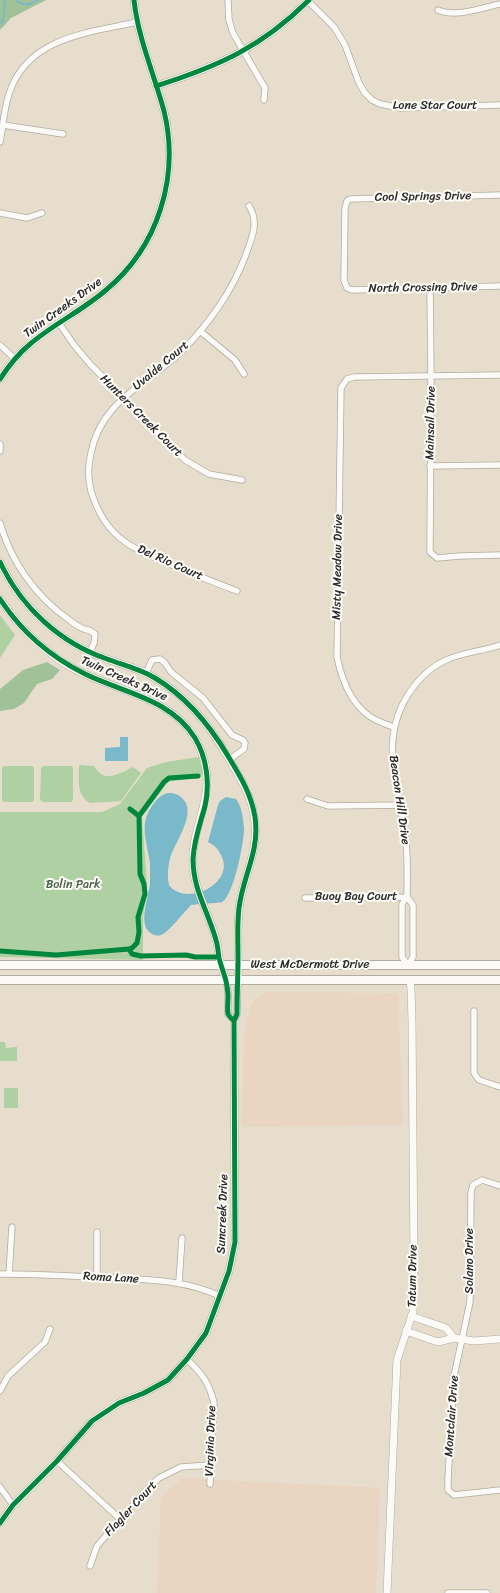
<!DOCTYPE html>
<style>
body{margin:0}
canvas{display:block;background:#e6ddcc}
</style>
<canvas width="500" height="1593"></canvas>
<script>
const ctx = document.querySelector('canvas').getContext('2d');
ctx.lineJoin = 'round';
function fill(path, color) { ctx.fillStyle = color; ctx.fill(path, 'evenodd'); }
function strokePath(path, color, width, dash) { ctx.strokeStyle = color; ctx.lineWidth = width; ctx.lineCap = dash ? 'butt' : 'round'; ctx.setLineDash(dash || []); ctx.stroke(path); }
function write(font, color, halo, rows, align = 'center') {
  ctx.font = font + ' Sriracha,sans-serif'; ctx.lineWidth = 4; ctx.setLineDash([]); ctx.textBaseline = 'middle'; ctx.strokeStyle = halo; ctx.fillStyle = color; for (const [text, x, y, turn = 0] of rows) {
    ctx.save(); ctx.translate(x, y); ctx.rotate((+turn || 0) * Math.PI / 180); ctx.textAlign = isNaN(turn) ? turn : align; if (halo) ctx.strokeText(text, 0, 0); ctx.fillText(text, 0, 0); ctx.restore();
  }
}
const built = new Path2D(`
 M268,992l130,1 5,132 -161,2 2,-90 5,-26 5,-12z
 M182,1478l198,10 -4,105h-219l4,-96z`);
const green = new Path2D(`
 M0,615l15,20 -15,23z
 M199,757l4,16 -2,4 -33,5 -26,35 5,69 -4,31v43l-143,-3v-145h102l18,-8 27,-36 19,-6z
 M79,765l15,1c11,18 24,8 39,1l8,6 -20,28 -31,2c-14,-8 -11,-24 -11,-38z
 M4,766h28l2,2v32l-2,2h-28l-2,-2v-32z
 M43,766h28l2,2v32l-2,2h-28l-3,-2 1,-32z
 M0,1042h5l1,6 11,-1v14h-17z
 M4,1088h14v20h-14z`);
const forest = new Path2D(`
 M0,0h46l-35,18 -11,12z
 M47,662l13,8 -8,9 -15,5 -13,19 -10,6 -14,2v-22l23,-19z`);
const water = new Path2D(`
 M120,737h8v24h-23v-13l15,-1z
 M168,793c6,0 10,1 14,5 16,14 -7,44 -12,60 -2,9 -3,19 -1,27 16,22 65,0 53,-28 -3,-7 -7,-12 -14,-15l10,-37 2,-4 6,-4 10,2c6,8 7,19 8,29 0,14 -10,67 -22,74 -2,1 -26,2 -31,3 -6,6 -24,29 -30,30 -6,2 -12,-2 -15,-7 -5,-14 3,-32 4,-45 0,-6 0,-13 0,-19 -2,-20 -12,-39 2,-58 5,-7 8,-11 16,-13z`);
const stream = new Path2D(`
 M16,0c9,7 12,5 22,0
 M0,24l3,-3 2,-21`);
const minor = new Path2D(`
 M228,0l1,20 4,13 32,55 -1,12
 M308,1l26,26 5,8 6,10 14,38 6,10 7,7 8,4 21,4 99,-3
 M438,10c18,8 43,-2 62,-6
 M3,125l60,9
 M0,142c3,-16 4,-33 9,-48 18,-57 79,-61 128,-72
 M500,195l-150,4 -3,2 -2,7 -1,72 3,8 5,2 148,-4
 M0,213l27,5 15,-5
 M430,287l1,89 -1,176 7,6 23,-2 40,-1
 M59,323l15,22 16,19 95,96 24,14 33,6
 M200,331l35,29 9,14
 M0,345l15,14
 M0,444v7
 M430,466l70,-1
 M0,523c11,38 35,73 68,96 5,4 10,8 16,10 4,1 7,1 11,5l-1,9 -4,9
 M237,591c-22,-8 -43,-17 -65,-26 -16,-7 -34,-13 -48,-24 -17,-12 -27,-30 -33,-50 -3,-12 -3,-26 0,-38 10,-52 56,-69 90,-101 27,-27 50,-59 64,-95 6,-17 15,-34 4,-51
 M146,673l6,-13 8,-1 5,4 6,9 32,26 29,37 11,5 2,3 -1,6 -14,10
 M394,727c-6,-2 -12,-4 -18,-7 -24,-12 -34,-39 -39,-63l4,-269 6,-9 7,-2 146,-2
 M307,799l21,7 72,-1
 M407,897l6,8v52l-5,8 -6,-8v-53l5,-7c0,-18 1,-36 -1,-54 -5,-51 -28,-97 0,-145 9,-15 21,-28 36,-36 19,-10 38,-10 58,-17
 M305,898l102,-1
 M226,980l2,11v23l6,7
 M474,1011v62l5,7 21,7
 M234,1021l3,-7 1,-34
 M500,1186l-18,-6 -9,5 -2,7 -1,110 -16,74 -6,103v11l6,5 46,-5
 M0,1274c38,0 75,2 113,4 37,2 72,2 107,18
 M9,1274l3,-47
 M97,1277v-45
 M179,1282l3,-44
 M187,1359c15,15 22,23 27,44l-4,81
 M0,1391l8,-15 37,-34 5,-13
 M57,1461l63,58
 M0,1487l13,18
 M90,1566l7,-20 50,-57 12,-11 22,-11 29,-2
 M448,1593h39`);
const tertiary = new Path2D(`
 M156,86c63,-20 106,-39 153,-86
 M0,379c8,-12 18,-25 29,-34 24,-21 53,-34 77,-55 52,-43 74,-113 58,-179 -10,-37 -26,-73 -30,-111
 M0,562c21,45 60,81 107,97 16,6 32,9 48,19 33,19 55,48 74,81 13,22 23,37 26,63 3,29 -10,52 -15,80 -4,25 -1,52 -2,78
 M0,599c19,28 44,53 74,70 43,23 103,28 125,77 22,48 -9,76 -6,121 3,27 16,47 23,72 2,6 2,12 3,18 1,8 5,16 7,23
 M411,1316l35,12 8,10
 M406,1331l32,11 16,-4 20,3 26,-2
 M0,1523l13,-18 44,-44 35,-40 27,-18 25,-10 24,-13 19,-21 19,-26 23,-62 6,-29 -1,-221
 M387,1593l10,-233 16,-48 1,-50 -2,-241 -1,-32 -1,-9`);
const secondary = new Path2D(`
 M0,965h500
 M0,980h500`);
const cycleway = new Path2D(`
 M156,86c63,-20 106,-39 153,-86
 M0,379c8,-12 18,-25 29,-34 24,-21 53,-34 77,-55 52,-43 74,-113 58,-179 -10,-37 -26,-73 -30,-111
 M0,562c21,45 60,81 107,97 16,6 33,10 48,19 32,19 54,46 73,78 12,20 23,37 27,61 5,35 -12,58 -16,91 -2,16 -1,33 -1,49 0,19 -1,38 -1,57l-3,7 1,221 -6,29 -23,62 -19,26 -19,21 -24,13 -25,10 -27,18 -35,40 -44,44 -13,18
 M0,599c21,32 51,58 85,75 39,19 86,25 110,64 12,20 15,46 10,68 -5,18 -11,34 -12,53 0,31 15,52 23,81 2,6 2,12 3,18 2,8 5,15 7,23 1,5 2,10 2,15 0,5 -1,13 0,18 1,2 4,5 6,7
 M139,816l25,-34 5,-4 29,-2
 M129,949l3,5 9,2 45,-1 9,2h24
 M0,951l56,4 73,-6 3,-1 5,-5 2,-11 -1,-15 7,-23 -1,-10 -4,-10 -1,-58 -9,-7`);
const streetNames = [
 ["Lone Star Court",435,106],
 ["Cool Springs Drive",423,197,-1],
 ["North Crossing Drive",423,288,-1],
 ["Twin Creeks Drive",63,308,-36],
 ["Uvalde Court",161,366,-40],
 ["Hunters Creek Court",141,416,45],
 ["Mainsail Drive",431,423,-89],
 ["Del Rio Court",170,563,24],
 ["Misty Meadow Drive",338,567,-89],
 ["Twin Creeks Drive",124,679,24],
 ["Beacon Hill Drive",399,800,82],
 ["Buoy Bay Court",356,897],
 ["West McDermott Drive",310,965],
 ["Suncreek Drive",223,1214,-88],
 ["Solano Drive",470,1261,-90],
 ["Tatum Drive",413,1276,-89],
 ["Roma Lane",111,1278,3],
 ["Montclair Drive",452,1416,-86],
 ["Virginia Drive",211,1441,-88],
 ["Flagler Court",131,1509,-47]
];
const parkNames = [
 ["Bolin Park",73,885]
];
fill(built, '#e9d5c1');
fill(green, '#afd0a2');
fill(forest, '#a1c298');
fill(water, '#79b9ca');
strokePath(stream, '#79b9ca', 2);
strokePath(minor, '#b1aca1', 7);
strokePath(tertiary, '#b1aca1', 8);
strokePath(secondary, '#b1aca1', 10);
strokePath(minor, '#fbfaf7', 5.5);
strokePath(tertiary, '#fbfaf7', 7);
strokePath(secondary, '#fbfaf7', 8);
strokePath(cycleway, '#00873e', 5);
write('12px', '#2b2b2b', '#fdfcf7', streetNames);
write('12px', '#496149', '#fdfcf7', parkNames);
</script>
